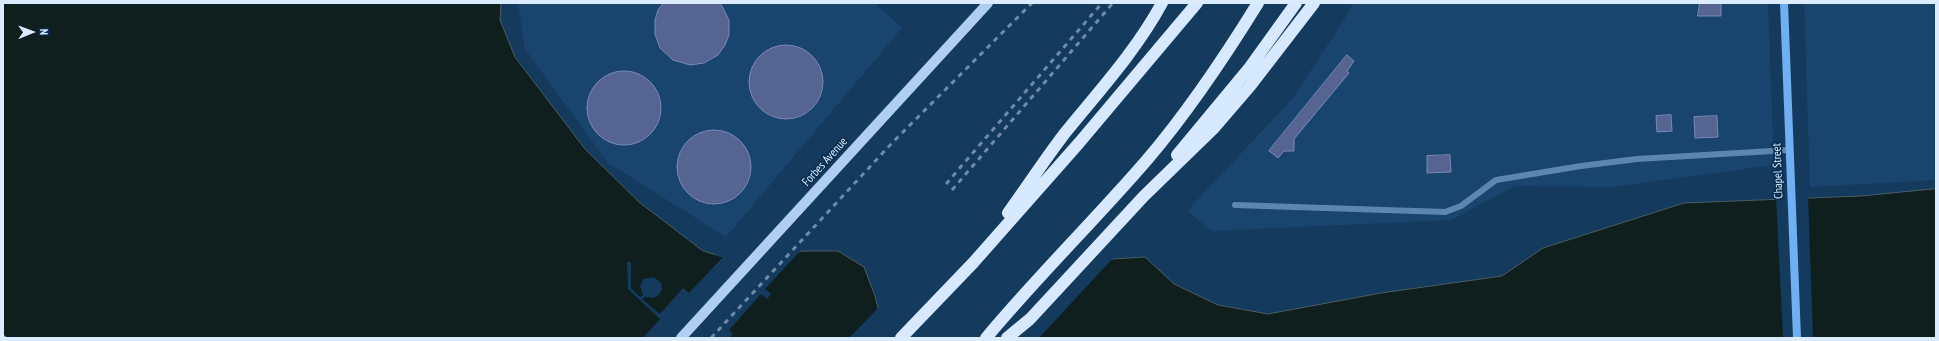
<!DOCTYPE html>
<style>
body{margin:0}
#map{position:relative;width:1939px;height:341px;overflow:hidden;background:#143a5e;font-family:"PT Sans Narrow",sans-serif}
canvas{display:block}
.frame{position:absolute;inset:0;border:4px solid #dbecfe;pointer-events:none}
.north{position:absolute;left:12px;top:12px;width:40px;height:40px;-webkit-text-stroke:3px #082f52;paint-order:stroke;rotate:89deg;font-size:11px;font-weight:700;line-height:16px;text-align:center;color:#dbecfe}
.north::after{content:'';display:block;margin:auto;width:14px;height:18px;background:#dbecfe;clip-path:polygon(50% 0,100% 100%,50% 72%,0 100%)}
</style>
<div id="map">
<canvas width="1939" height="341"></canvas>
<div class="frame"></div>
<div class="north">N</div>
</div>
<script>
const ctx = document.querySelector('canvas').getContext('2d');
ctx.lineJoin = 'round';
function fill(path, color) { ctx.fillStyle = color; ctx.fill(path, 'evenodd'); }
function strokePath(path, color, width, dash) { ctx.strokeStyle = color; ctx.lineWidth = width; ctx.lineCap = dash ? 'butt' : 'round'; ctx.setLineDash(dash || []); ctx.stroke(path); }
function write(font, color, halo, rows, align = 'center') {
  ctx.font = font + ' "PT Sans Narrow",sans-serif'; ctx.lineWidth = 3.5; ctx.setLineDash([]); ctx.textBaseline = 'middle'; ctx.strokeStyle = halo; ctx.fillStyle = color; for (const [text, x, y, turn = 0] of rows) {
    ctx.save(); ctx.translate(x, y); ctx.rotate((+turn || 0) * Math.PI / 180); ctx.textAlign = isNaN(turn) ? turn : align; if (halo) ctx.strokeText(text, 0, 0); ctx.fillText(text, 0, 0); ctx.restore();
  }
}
const built = new Path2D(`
 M518,3h357l27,25 -176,209 -118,-74 -83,-114z
 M1353,3h415l6,162 -161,22 -98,-1 -64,34 -239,11 -25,-20 105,-112 50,-76z
 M1804,3h132v177l-126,7z`);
const water = new Path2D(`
 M3,3h498l-1,17 15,37 70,92 54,53 64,49 48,14 51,-14h36l26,16 11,29 6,24 16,18h-894z
 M1936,189v149h-974l134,-78 49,-3 29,27 44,21 50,9 113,-21 121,-17 41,-28 141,-45 177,-7z`);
const pier = new Path2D(`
 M1808,196l5,142h-30l-7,-141z
 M802,249l-37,40 6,5 -4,5 -6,-5 -32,36 4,4 -4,4h-86l17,-19 -32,-30 -1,-26 2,-2 2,2v25l9,9 3,-2 -3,-9 3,-7 11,-2 7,6 1,6 -3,6 -6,3 -8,-1 -3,2 18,15 23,-26 6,5 34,-36h-4l-5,-4 37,10z
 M1114,257l-75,81h-79l135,-79z
 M880,306l3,13 16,19h-50z`);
const building = new Path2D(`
 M664,3h56l2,3 7,14v15l-4,10 -7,10 -14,8 -14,2 -17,-5 -13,-12 -5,-14v-14l3,-10z
 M1700,3h21v13h-23z
 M749 82a37 37 0 1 1 74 0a37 37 0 1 1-74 0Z
 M1347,55l7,6 -7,10 2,2 -55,66v12h-10l-6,7 -9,-7z
 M587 108a37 37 0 1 1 74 0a37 37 0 1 1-74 0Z
 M1671,115l1,16 -15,1 -1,-16z
 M1717,116l1,21 -23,1 -1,-21z
 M677 167a37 37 0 1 1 74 0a37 37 0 1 1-74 0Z
 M1450,155l1,17 -24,1v-17z`);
const path = new Path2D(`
 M3,336l3,2`);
const lane = new Path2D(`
 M1235,205l210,7 16,-6 35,-26 85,-14 56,-7 152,-9`);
const secondary = new Path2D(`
 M1784,3l13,335`);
const primary = new Path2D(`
 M681,338l307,-335`);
const highway = new Path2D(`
 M1177,155l73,-88 46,-64
 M1008,213c19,-26 37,-54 57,-80 34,-42 71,-82 97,-130
 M901,338l72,-75 106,-120 118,-140
 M986,338c51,-61 108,-117 160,-177 42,-49 78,-103 112,-158
 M1007,338l23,-19 114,-123 69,-67 37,-43 64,-83`);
const rail = new Path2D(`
 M946,184l156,-181
 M952,190l161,-187
 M711,338l181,-195 140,-140`);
const streetNames = [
 ["Forbes Avenue",825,162,-48],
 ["Chapel Street",1778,171,-92]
];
fill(built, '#18446e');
fill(water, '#0e1f1e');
strokePath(water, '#4c5c61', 1);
fill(pier, '#143a5e');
fill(building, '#566492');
strokePath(building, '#7989ba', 1);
strokePath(path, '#809bb5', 2.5, [4, 2]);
strokePath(lane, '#5e85ae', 6);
strokePath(secondary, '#70aff1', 8);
strokePath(primary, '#afcef0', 10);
strokePath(highway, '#d7e9fe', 12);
strokePath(rail, '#6f8ba7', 3, [5, 5]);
write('12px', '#dbecfe', '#082f52', streetNames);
</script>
